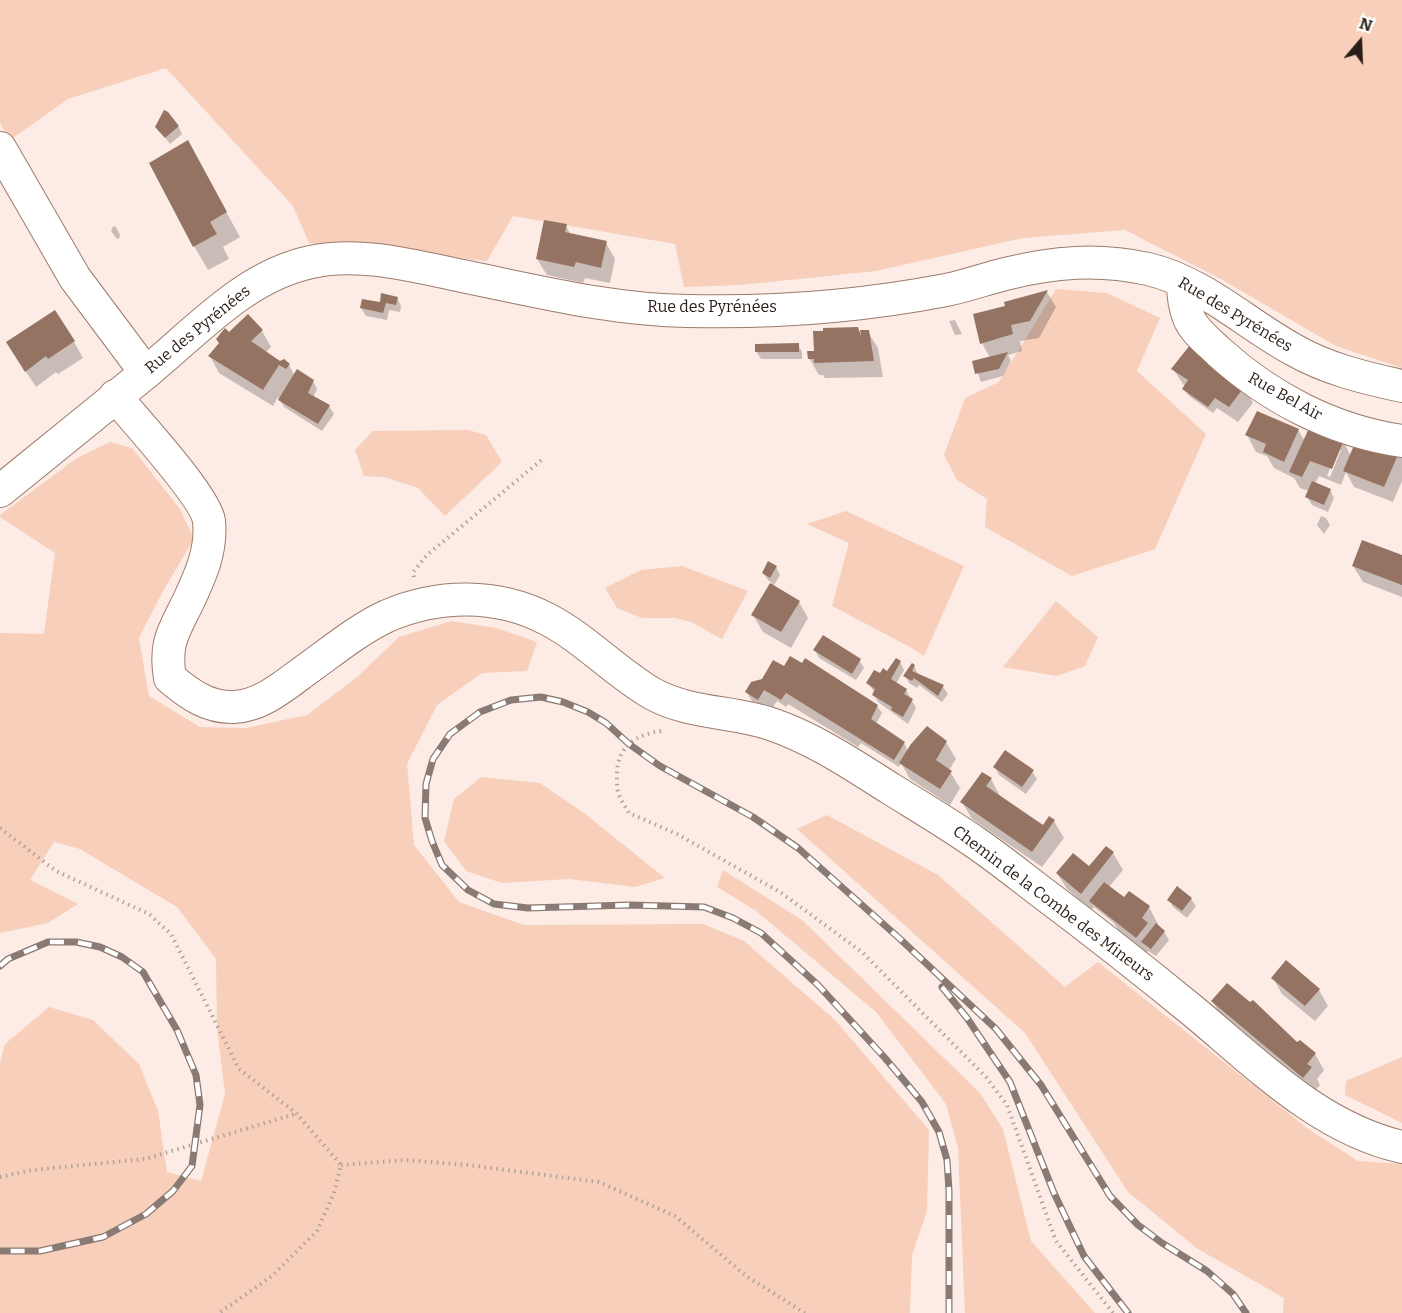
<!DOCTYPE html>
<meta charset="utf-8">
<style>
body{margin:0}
#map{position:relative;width:1402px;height:1313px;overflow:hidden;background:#fcece5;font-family:Bitter,serif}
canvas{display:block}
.north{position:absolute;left:1330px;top:12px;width:60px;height:60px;-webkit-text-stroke:4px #fff;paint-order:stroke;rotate:19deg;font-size:16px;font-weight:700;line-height:24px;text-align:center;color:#2a1d16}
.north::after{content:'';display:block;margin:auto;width:21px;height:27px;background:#2a1d16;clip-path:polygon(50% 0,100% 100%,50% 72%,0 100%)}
</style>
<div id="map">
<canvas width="1402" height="1313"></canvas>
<div class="north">N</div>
</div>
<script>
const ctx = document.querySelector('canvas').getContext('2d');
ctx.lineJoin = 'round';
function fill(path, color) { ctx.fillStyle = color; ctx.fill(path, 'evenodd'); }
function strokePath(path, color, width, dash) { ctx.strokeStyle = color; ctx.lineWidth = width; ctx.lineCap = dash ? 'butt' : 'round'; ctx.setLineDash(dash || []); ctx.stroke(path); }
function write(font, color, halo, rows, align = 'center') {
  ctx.font = font + ' Bitter,serif'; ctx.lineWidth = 4.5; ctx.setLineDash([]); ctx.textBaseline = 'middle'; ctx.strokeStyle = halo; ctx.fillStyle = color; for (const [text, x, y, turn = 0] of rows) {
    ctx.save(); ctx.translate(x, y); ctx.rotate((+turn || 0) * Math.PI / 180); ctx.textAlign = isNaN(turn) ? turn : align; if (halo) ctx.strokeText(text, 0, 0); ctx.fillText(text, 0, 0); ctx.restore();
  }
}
const green = new Path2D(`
 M0,0h1402v368l-66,-22 -115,-67 -96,-49 -102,8 -147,33 -136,14 -56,2 -9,-43 -162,-28 -26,45 -178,-18 -16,-37 -127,-138 -98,31 -58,41 -10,-17z
 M1056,289l51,4 53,25 -23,53 69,63 -51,115 -83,27 -87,-49 2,-28 -30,-19 -13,-25 21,-57 34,-16z
 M468,430l18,5 16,27 -57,54 -27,-28 -34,-11 -20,-1 -9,-26 18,-19z
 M110,442l22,6 48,61 14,30 -31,52 -24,47 10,58 51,31 46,1 61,-13 49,-37 43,-41 52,-16 45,7 41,14 -10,29 -45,2 -45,32 -30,59 7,81 45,57 65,23 179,-1 41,17 91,79 94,110 -2,81 -15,44 -2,58h-910v-250l5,-19 44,-37 44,13 46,44 19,47 9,61 34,9 24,-87 -8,-66 -1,-69 -39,-52 -97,-58 -26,-7 -24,38 48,24 -30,19 -48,10v-300l44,1 11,-81 -55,-36v-2l77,-57z
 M846,511l118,55 -40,90 -14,-9 -78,-41 17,-63 -42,-19z
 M682,566l66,25 -26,48 -31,-17 -16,-4h-33l-25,-10 -12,-20 36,-18z
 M1056,601l42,36 -13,29 -28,10 -54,-9z
 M481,777l59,6 44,30 81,65 -30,9 -66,-8 -67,4 -36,-12 -22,-30 10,-42z
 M827,815l111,60 127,112 33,-25 209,166 51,33 44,3v149h-119l1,-15 -86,-49 -70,-57 -103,-159 -228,-204z
 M723,870l79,50 178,173 23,36 28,112 64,72h-130l-7,-165 -12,-44 -70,-92 -121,-102 -38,-23z
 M1402,1057v66l-57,-28 1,-14z`);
const shadow = new Path2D(`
 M178,126l4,8 -12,10 -13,-17z
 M201,166l39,71 -17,10 6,12 -21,11 -14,-24z
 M113,226l3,1 4,8 -1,4 -3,-1 -5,-7z
 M566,226l5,9 35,8 9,16 -5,24 -25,-5 -2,5 -36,-8 -10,-16z
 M1047,292l9,15 -17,31 -19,3 2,10 -14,4 3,6 -8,15 -22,6 -7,-20 16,-4 -8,-15 25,-36 -2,-4z
 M397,298l4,8 -1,6 -11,-2 -2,10 -21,-4 -5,-8z
 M248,316l14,15 9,16 -6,6 15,10 9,2 6,11 18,5 4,8 -4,9 16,8 5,8 -12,17 -38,-24 -6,-10 -5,9 -54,-33 -9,-17z
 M955,320l7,14 -7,1 -6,-14z
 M857,328l4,7 7,-3 10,16 5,29 -58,1 -2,-3h-4l-10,-17 6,-6z
 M74,342l9,16 -25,16 -2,-2 -20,15 -19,-29z
 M798,345l4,7v7h-41l-5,-8z
 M1173,369l71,18 9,16 -15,19 -21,-14 -4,5 -24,-17 -5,-7 1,-2z
 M1298,430l7,11h38l8,15 48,-5 3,6v24l-9,21 -39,-15 -8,-15 -5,13 -22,-9 -4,8 15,6 4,8 -6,14 -16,-7 -5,-8 2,-6 -9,-3 -6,-10 -20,-10 -7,-12 -11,-4 -9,-17zM1338,450h3l-11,27 -3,-1z
 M1321,516l5,2 4,7 -6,9 -7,-9z
 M1402,557v40l-39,-15 -10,-16z
 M776,567l4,8 -7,12 26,15 9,16 -17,30 -28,-16 -10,-17 19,-32 -4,-3 -5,-7z
 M815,650l44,10 5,8 -8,12 -37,-22z
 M900,662l4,8 -8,14 10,6 10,18 -8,16 -30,-22 -4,-7 1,-2 -7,-10 13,-8 7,-2z
 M914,666l4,8 25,13 5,7 -6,8 -23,-17 -2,3 -8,-5 -4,-7z
 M752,683l125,23 5,7 -6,11 28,19 4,8 19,-23 19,14 10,17 -7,11 11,18 -10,17 -40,-26 -9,-16 -2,4 -38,-24 -3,4 -70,-43 -2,3 -9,-6 -10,15 -11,-7 -9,-17z
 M995,767l37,4 5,8 -11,15 -27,-19z
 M991,779l9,17 43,31 7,-9 4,3 10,17 -22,29 -70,-48 -10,-17z
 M1106,848l7,5 10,17 -14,17 15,12 25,8 9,17 -1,2 7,6 5,8 -13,16 -8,-5 -2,3 -26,-21 -6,-10 -20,-16 -3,3 -24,-21 -10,-16 32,-5z
 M1191,899l5,7 -9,12 -14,-11 -4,-7z
 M1273,978l46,12 9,16 -13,15 -33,-27z
 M1213,1002l102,52 9,16 -7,9 3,6 -7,8 -91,-75z`);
const building = new Path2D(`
 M164,110l4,2 11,14 -14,12 -10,-11z
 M188,140l39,72 -17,10 7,12 -24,13 -44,-84z
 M544,220l23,4 -2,8 42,9 -6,27 -25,-6 -2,5 -38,-8z
 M1048,290l-18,31 -19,4 2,9 -33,10 -7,-30 32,-8 -1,-4z
 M381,293l17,4 -2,8 -10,-2 -3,10 -23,-5 2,-9 18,3z
 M55,310l20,31 -27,18 -2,-3 -21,16 -19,-30z
 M248,314l15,16 -12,11 29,20 4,-2 6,5 -4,5 -7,-4 -16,25 -55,-34 11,-13 -3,-4 9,-11 4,4z
 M858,327l3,10 -1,-7h9l5,31 -60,2v-4h-6l-1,-8h7l-1,-20h10v-3z
 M1194,340l51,46 -16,21 -14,-9 -7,9 -26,-18 6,-9 -17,-11z
 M799,343v9h-44v-8z
 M1008,352l-9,17 -24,5 -3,-13z
 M297,369l17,11 -6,13 22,12 -12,19 -40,-24z
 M1257,411l42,18 -15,33 -21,-10 3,-8 -21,-9z
 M1310,426l34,14 -12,29 -22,-8 -8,16 -13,-5z
 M1355,443l45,7 -16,37 -41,-16z
 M1312,481l19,8 -7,16 -19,-8z
 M1362,540l40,15v30l-50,-19z
 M768,561l9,5 -7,12 -8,-5z
 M770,583l30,18 -19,31 -30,-17z
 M823,635l38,24 -9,15 -39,-24z
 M790,656l12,7 3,-5 73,47 -7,14 34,23 -11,18 -108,-67 -5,7 -17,-10 -6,10 -13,-8 6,-10 11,-3 11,-19 11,6z
 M896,658l5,3 -10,18 16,10 -3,5 9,5 -10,18 -12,-7 1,-3 -20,-12 3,-6 -9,-6 8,-13 6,3 3,-5 4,3z
 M912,663l3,2 -3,6 32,14 -6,11 -24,-18 -2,3 -9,-5z
 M927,726l20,15 -11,19 16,11 -12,18 -41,-26 12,-19z
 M1005,750l29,20 -12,17 -29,-20z
 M982,772l10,6 -6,8 57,39 6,-9 6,4 -23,32 -72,-50z
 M1106,846l8,6 -33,42 -25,-21 17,-20 16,13z
 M1104,882l20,15 5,-6 21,15 -8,12 6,5 -12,15 -47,-37z
 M1177,886l15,12 -10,13 -15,-11z
 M1156,923l9,8 -14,18 -10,-7z
 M1286,960l34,29 -15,17 -34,-28z
 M1227,983l23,19 3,-2 44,42 3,-2 16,13 -9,11 5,3 -9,11 -92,-77z`);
const path = new Path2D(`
 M414,577l-1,-5 14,-17 117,-97
 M661,731c-27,4 -45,17 -44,46 0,5 0,10 1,15 2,7 7,14 11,21l48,21 103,58 82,60 124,125 21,28 49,136 57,72
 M0,828l56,43 93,43 22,20 68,135 57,44 45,52 -7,28 -17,38 -45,45 -53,37
 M341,1165l65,-5 62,5 131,17 76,34 71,60 59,37
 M0,1177l32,-7 113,-11 150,-45`);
const minor = new Path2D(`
 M0,148l75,130 71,95
 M1183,282c0,12 1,24 6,36 5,13 20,24 30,34 51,46 114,79 183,89
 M115,396c19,23 91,101 94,125 3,29 -8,53 -20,79 -15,31 -25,42 -19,78 19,16 38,30 64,29 26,-1 49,-20 69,-35 27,-19 54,-42 84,-56 51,-22 110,-23 160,3 39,20 69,54 106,75 37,20 79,17 118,30 44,15 82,41 120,65 29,18 58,35 85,54 22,15 43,32 64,48 52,39 103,79 153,120 64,53 126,117 209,136
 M0,491c49,-40 99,-80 148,-120 50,-41 97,-95 163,-109 49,-11 103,4 151,14 75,15 149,34 226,35 84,2 175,-5 258,-21 20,-4 39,-11 59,-16 49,-12 92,-16 143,-5 55,13 98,55 146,81 33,19 71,28 108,36`);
const rail = new Path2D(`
 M0,966l8,-7 40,-17h28l24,5 22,10 21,15 34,58 19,45 4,30 -8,61 -19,25 -27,23 -43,23 -63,14h-40
 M942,987l25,31 43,64 44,111 30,63 44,57
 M949,1313v-122l-2,-31 -8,-28 -17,-30 -37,-44 -67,-73 -57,-52 -28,-15 -29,-11 -75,-2 -101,3 -34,-4 -26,-14 -26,-25 -10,-24 -7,-23 1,-34 7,-25 17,-25 30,-22 31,-12 30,-3 22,5 25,10 18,11 23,21 31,22 93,51 45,31 101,90 97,91 45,56 69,111 28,29 24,18 45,28 26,23 13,19`);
const streetNames = [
 ["Rue des Pyrénées",712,308],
 ["Rue des Pyrénées",1235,315,31],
 ["Rue des Pyrénées",198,330,-39],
 ["Rue Bel Air",1285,397,29],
 ["Chemin de la Combe des Mineurs",1053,904,37]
];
fill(green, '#f7cfbb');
fill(shadow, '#0003');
fill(building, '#947362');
strokePath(minor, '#9c7b6a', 34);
strokePath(path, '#b1a29b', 4, [1.5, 4.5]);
strokePath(minor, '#fff', 32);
strokePath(rail, '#897a73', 7);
strokePath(rail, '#fff', 4.5, [14]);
write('16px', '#2a1d16', '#fff', streetNames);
</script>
